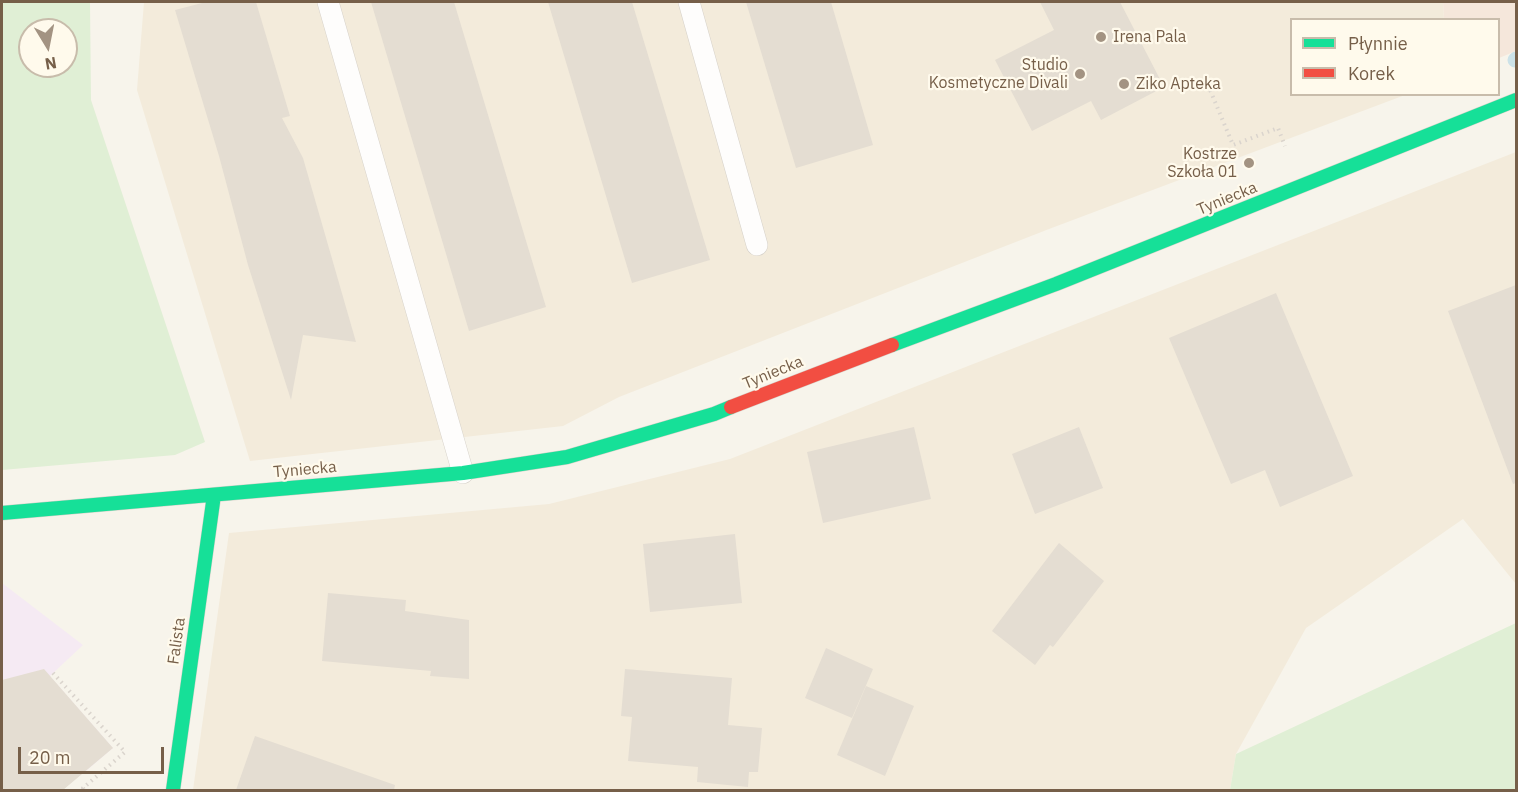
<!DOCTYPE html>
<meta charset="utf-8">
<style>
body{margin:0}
#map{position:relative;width:1518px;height:792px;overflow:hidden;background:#f7f4eb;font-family:"IBM Plex Sans",sans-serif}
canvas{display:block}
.frame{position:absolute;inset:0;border:3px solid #765f49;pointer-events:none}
.legend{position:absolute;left:1290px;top:18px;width:210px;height:78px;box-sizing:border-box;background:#fffaec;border:2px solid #c8bcab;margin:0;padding:8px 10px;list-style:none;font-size:18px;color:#765f49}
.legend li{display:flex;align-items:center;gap:12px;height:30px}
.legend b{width:30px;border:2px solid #c8bcab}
.north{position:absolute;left:18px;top:18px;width:60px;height:60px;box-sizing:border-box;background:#fffaec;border:2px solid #c8bcab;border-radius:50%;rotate:170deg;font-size:16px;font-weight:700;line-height:24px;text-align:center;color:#765f49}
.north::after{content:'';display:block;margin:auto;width:21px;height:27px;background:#a39382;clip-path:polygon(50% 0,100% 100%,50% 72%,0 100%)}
.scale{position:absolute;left:18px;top:747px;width:146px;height:27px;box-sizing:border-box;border:3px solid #765f49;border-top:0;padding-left:8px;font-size:18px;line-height:21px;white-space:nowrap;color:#765f49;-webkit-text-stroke:4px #fffaec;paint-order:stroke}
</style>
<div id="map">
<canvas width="1518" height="792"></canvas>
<div class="frame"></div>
<ul class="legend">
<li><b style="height:8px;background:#16e098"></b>Płynnie</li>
<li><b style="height:8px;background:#f24e42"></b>Korek</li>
</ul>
<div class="north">N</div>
<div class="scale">20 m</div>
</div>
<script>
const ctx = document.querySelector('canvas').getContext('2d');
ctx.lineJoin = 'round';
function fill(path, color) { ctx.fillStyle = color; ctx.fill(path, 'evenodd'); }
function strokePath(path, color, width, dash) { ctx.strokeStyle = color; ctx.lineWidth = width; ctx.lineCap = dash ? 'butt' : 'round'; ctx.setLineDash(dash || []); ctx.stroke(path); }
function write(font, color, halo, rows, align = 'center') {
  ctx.font = font + ' "IBM Plex Sans",sans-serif'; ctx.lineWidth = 4.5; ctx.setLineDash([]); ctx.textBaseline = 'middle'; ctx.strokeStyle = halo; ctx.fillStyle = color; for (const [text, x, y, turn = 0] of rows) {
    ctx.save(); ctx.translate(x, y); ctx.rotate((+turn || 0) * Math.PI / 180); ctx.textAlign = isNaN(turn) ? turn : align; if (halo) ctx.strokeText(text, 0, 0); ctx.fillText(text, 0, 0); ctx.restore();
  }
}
const residential = new Path2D(`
 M144,2h1299l1,17 -152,1v74l113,1 -356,134 -430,168 -56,29 -313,35 -113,-371z
 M1516,152v432l-53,-65 -157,109 -70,126 -6,36h-1037l36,-257 320,-29 181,-45z`);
const commercial = new Path2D(`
 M1443,2h73v49l-17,7 -1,-38 -54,-1z`);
const education = new Path2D(`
 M2,583l81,62 -33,31 63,72 -27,23 -11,-13 -45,24 3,8h-31z`);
const green = new Path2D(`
 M2,2h88l1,98 114,342 -30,13 -173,15zM30,30h36v36h-36z
 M1516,623v167h-286l6,-36z`);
const stream = new Path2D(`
 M1515,60l1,-1`);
const building = new Path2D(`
 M206,2h50l34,114 -8,2 21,40 53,184 -53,-7 -12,65 -43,-135 -29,-109 -44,-146z
 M371,2h83l92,305 -77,24z
 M548,2h84l78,258 -78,23z
 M746,2h85l42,143 -77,23z
 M1040,2h80l44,85 -63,33 -10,-19 -59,30 -37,-71 59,-30z
 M1516,285v198l-3,1 -65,-173z
 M1276,293l77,183 -73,31 -15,-37 -34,14 -62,-146z
 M914,427l17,72 -108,24 -16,-71z
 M1079,427l24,61 -68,26 -23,-60z
 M735,534l7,69 -92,9 -7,-68z
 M1059,543l45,38 -51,66 -3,-2 -15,20 -43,-34z
 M328,593l78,7 -1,11 64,9v59l-39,-3 1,-5 -109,-10z
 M826,648l47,21 -21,49 -47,-20z
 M44,669l69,79 -50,42h-61v-110z
 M625,669l107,9 -4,47 34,3 -4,44h-9l-1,15 -51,-5 1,-15 -70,-6 4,-44 -11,-1z
 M866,686l48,20 -29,70 -48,-21z
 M255,736l140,49 -1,5h-158z`);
const path = new Path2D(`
 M1208,85l25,60 45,-17 7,18
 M53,673l72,79 -42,36 1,2`);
const lane = new Path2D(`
 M328,2l135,471
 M689,2l68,243`);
const fast = new Path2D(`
 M892,345l164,-61 460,-184
 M2,513l461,-40 104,-16 147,-43 17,-7
 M173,790l41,-295`);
const jam = new Path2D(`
 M731,407l161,-62`);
const markers = [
 [1101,37,6,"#a39382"],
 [1080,74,6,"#a39382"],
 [1124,84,6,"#a39382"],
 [1249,163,6,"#a39382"]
];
const poiNames = [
 ["Irena Pala",1113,37],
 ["Studio",1068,65,"right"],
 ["Kosmetyczne Divali",1068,83,"right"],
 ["Ziko Apteka",1136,84],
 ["Kostrze",1237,154,"right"],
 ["Szkoła 01",1237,172,"right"]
];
const streetNames = [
 ["Tyniecka",1227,199,-22],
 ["Tyniecka",773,373,-22],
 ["Tyniecka",305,470,-5],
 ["Falista",177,641,-82]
];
fill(residential, '#f3ebdb');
fill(commercial, '#f5e7db');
fill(education, '#f5eaf3');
fill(green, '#e0efd5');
strokePath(stream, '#cce2e8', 15);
fill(building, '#e4ddd2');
strokePath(lane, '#d6d1c9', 22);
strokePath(fast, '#d7d1c9', 15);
strokePath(jam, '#d7d1c9', 15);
strokePath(path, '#dad4cd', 4, [1.5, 4.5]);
strokePath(lane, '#fefdfc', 21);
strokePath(fast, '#16e098', 14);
strokePath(jam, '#f24e42', 14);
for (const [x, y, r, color] of markers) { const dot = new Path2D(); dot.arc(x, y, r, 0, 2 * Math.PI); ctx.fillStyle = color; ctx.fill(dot); strokePath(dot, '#fffaec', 2); }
write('16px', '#765f49', '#fffaec', poiNames, 'left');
write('16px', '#765f49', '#fffaec', streetNames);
</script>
